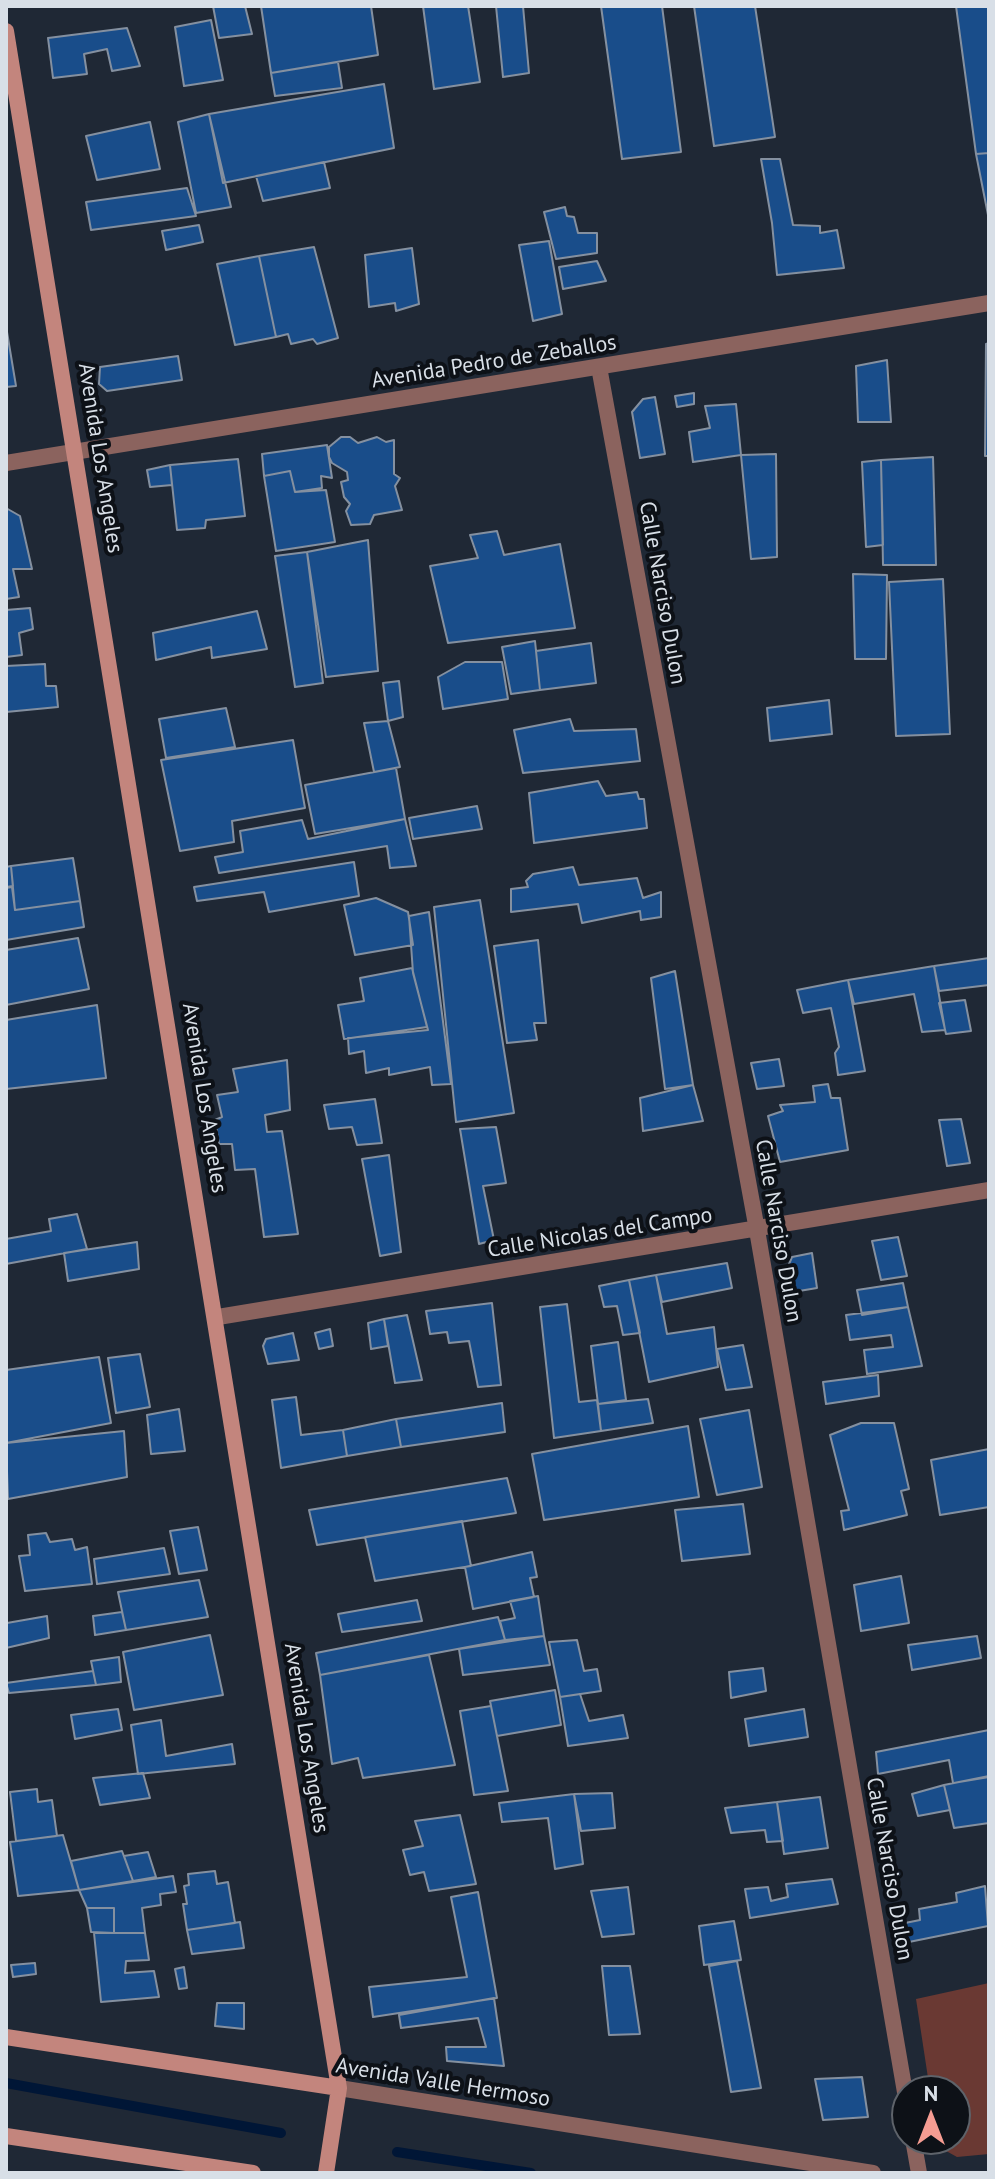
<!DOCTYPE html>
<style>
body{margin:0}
#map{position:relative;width:995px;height:2179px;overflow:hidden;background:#1f2835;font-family:"PT Sans",sans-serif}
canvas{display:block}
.frame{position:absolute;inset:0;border:8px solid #d8dfe7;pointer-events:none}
.north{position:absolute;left:891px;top:2075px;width:80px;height:80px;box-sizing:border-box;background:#0d1117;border:2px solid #5e636a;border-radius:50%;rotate:0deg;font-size:22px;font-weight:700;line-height:32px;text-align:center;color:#d8dfe7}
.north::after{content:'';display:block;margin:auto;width:28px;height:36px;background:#f59c92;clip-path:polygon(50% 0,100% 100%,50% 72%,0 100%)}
</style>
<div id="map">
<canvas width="995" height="2179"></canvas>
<div class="frame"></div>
<div class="north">N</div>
</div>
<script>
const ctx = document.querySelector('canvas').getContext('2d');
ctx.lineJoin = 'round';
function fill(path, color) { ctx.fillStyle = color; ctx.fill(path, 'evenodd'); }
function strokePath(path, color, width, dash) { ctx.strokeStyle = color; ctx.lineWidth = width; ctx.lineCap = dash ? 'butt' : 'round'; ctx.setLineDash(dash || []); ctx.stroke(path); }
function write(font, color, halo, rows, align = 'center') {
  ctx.font = font + ' "PT Sans",sans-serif'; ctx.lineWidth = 8; ctx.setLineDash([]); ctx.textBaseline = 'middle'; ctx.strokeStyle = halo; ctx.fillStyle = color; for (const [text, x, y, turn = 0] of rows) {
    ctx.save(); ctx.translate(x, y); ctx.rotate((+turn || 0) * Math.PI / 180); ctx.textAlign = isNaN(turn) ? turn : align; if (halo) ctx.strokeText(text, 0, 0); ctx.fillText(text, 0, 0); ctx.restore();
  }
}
const green = new Path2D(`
 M989,1983v171l-32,3 -18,-10 -1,-8h17v-48h-25l-14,-92z`);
const stream = new Path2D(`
 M6,2083l275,50
 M397,2152l134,21`);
const building = new Path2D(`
 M213,6h32l7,28 -33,4z
 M261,6h110l7,49 -107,18z
 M423,6h45l12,76 -46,7z
 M496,6h27l6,67 -26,4z
 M601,6h61l19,146 -59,7z
 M694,6h61l20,131 -61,9z
 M956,6h33v147l-13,1z
 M211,20l12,60 -39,6 -9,-59z
 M127,28l13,38 -28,5 -5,-22 -23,5 3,20 -34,4 -5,-40z
 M338,62l4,26 -67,8 -4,-23z
 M384,84l10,64 -171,35 -14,-69z
 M209,114l22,93 -35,6 -18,-91z
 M150,122l10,47 -63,11 -11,-44z
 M989,153v67l-13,-66z
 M761,159h19l13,66 27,1v7l17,-3 7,38 -67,7 -5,-52z
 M324,162l6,26 -67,13 -7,-25z
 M187,188l9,28 -105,14 -5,-28z
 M565,207l2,9 7,1 4,16h19v20l-41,6 -12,-47z
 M199,225l4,17 -37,8 -4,-19z
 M549,241l13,73 -29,7 -14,-76z
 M314,247l24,91 -21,6 -4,-5 -22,5 -3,-10 -12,3 -17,-81z
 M412,248l7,56 -23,7 -1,-8 -26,4 -4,-52z
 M259,256l17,81 -41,8 -18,-81z
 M597,261l9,20 -43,8 -4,-22z
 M6,326l10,60 -10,1z
 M989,343v113h-4l1,-112z
 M178,356l4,24 -75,11 -8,-7 1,-17z
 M887,360l4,62h-33l-2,-56z
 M694,393v11l-17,3 -2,-11z
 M655,397l10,57 -25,4 -8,-46 11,-13z
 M736,404l5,51 -48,7 -4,-30 21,-4 -5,-22z
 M341,437h9l8,6 19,-6 9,5 8,-2v34l6,4 -5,8 7,24 -28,5 -4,9 -19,1 -5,-14 4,-7 -6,-7 -3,-15 7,-2 -1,-8 -15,-9 -3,-6v-10z
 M327,445l5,33 -11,-2 1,12 -27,4 -5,-21 -26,5 -2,-22z
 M776,454l1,103 -26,2 -10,-104z
 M933,457l3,108h-53l-2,-105z
 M238,459l7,57 -39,4 -1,8 -28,2 -7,-65z
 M881,460l2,85 -17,2 -4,-85z
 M170,465l2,20 -22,2 -3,-17z
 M290,471l5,21 31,-2 9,52 -59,9 -12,-75z
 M6,508l14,8 12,53h-19l6,28 -13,2z
 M497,531l7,24 56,-11 15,84 -127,15 -18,-77 48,-8 -8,-23z
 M368,540l10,131 -52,6 -19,-125z
 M307,552l16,131 -28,4 -20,-131z
 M853,574l34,1 -1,84h-31z
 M943,579l7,155 -54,2 -7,-154z
 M30,608l3,21 -14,4 3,22 -16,2v-47z
 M257,611l10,38 -55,9 -1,-11 -55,13 -3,-27z
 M535,641l5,49 -29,4 -9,-47z
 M591,643l5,40 -56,7 -4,-39z
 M465,662h37l6,37 -65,10 -5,-32z
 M45,664l1,22h10l2,21 -52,5v-46z
 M399,681l4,36 -15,4 -5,-38z
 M829,700l3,34 -62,7 -3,-33z
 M226,708l9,39 -69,11 -7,-39z
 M570,719l4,12 62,-2 4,32 -117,12 -9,-43z
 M388,721l12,46 -26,5 -10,-49z
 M293,740l12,68 -73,13 2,21 -54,9 -19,-91z
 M396,768l9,51 -90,15 -10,-49z
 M598,781l8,15 31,-4 2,7h5l3,29 -113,15 -5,-50z
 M477,806l5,23 -69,10 -4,-21z
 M405,819l11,47 -26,2 -3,-22 -168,27 -4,-16 28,-5 -3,-21 62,-11 6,19z
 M73,858l7,43 -65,9 -4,-44z
 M354,862l5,34 -90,16 -5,-20 -67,9 -3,-14z
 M11,866l2,20 -7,1v-20z
 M573,867l6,18 58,-7 6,20 18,-6v25l-20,3 -1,-9 -58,12 -4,-19 -67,8v-23l17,-2 -2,-6 7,-7z
 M12,887l3,23 65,-9 4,26 -78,13v-52z
 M376,898l32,14 5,33 -58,10 -11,-50z
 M480,900l34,213 -58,9 -22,-215z
 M429,912l22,172 -19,1 -2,-18 -41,8v-7l-23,5 -2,-22 -15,3 -1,-16 80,-8 -15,-57 -4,-57z
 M78,938l11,51 -83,16v-55z
 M538,940l8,83h-12l3,17 -30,3 -13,-97z
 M989,958v27l-50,6 -5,-25z
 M934,966l11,64 -23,2 -8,-38 -60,10 -6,-24z
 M412,968l15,59 -83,12 -6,-34 26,-4 -4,-23z
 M675,971l18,114 -28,4 -14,-111z
 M848,980l17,91 -27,4 -3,-22 4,-6 -8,-39 -28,5 -6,-23z
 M965,1000l6,31 -25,3 -7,-31z
 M97,1005l9,73 -100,11v-69z
 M779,1059l5,27 -27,3 -6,-26z
 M287,1060l3,50 -25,5 2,17 15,-1 16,103 -34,3 -9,-68 -20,1 -3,-26h-13l-4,-24 7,-3 -5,-22 21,-3 -5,-23z
 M828,1084l3,14h9l8,52 -68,12 -12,-46 15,-5 -3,-6 35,-3 -2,-16z
 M693,1085l10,36 -60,10 -3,-33z
 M375,1099l7,44 -25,2 -5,-18 -23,2 -5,-24z
 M961,1119l9,44 -23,3 -8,-46z
 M496,1127l10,56 -23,3 11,54 -15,4 -19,-115z
 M389,1155l12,97 -21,4 -18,-97z
 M77,1214l10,35 -81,15v-25l45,-8 -2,-12z
 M898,1237l9,39 -26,4 -9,-39z
 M137,1242l2,27 -71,12 -4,-28z
 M812,1253l5,35 -24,4 -6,-23 5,-12z
 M727,1263l5,25 -70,14 -6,-27z
 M656,1275l11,59 47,-7 4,40 -69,15 -20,-102z
 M629,1280l11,53 -17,2 -6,-29 -13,1 -5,-21z
 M903,1283l5,24 -46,8 -5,-25z
 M492,1303l9,82 -23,2 -9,-46 -20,2 -2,-11 -17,2 -4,-23z
 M567,1304l12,98 18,-2 4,31 -47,7 -14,-131z
 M908,1307l14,59 -55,8 -3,-24 29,-3 -2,-12 -41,5 -4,-25z
 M407,1315l15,65 -27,3 -11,-64z
 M384,1319l4,27 -17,3 -3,-26z
 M330,1329l3,17 -14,3 -4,-16z
 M293,1333l6,27 -31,4 -5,-18 3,-7z
 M618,1342l8,58 -28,4 -7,-58z
 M743,1345l9,42 -26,3 -9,-41z
 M140,1354l10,53 -34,6 -8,-55z
 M99,1357l12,66 -105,20v-73z
 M878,1375l1,21 -53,8 -3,-22z
 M296,1397l5,38 42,-5 4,26 -66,12 -9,-68z
 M648,1399l5,24 -52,8 -3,-27z
 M502,1403l3,29 -104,15 -5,-28z
 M179,1409l6,42 -34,3 -4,-39z
 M749,1410l13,77 -45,8 -17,-76z
 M396,1419l5,28 -54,9 -4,-26z
 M861,1423h33l15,66 -8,2 6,24 -63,15 -3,-19 8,-1 -19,-75z
 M688,1426l11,71 -155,23 -12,-66z
 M124,1431l3,46 -119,22 -2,-56z
 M989,1449v58l-49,8 -9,-55z
 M507,1478l9,35 -199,32 -8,-35z
 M743,1504l7,50 -68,7 -7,-51z
 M462,1521l9,45 -96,15 -10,-44z
 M198,1527l9,43 -28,4 -9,-43z
 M46,1533l4,9 22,-3 3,11 12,-3 5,37 -67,7 -6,-35 11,-1 -2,-20z
 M164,1548l6,26 -73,10 -3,-25z
 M532,1552l5,25 -7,1 4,19 -61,12 -8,-42z
 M901,1576l8,47 -48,8 -7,-46z
 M199,1580l9,37 -82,13 -8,-38z
 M538,1596l6,40 -39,4 -5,-19 15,-3 -5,-17z
 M417,1600l5,21 -80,11 -4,-18z
 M122,1612l4,18 -31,5 -2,-19z
 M47,1616l2,22 -43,10v-29l1,4z
 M498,1617l7,23 -185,35 -4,-22z
 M210,1635l13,60 -89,15 -11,-58z
 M544,1636l6,29 -87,10 -4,-26z
 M977,1636l4,22 -69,12 -4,-25z
 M577,1640l7,31 13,-2 4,22 -41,6 -11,-55z
 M429,1655l26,110 -92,13 -5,-20 -26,6 -12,-89z
 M119,1657l2,25 -25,3 -5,-24z
 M763,1668l3,23 -35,7 -2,-26z
 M93,1671l3,14 -87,8 -3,-10z
 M555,1690l6,35 -64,11 -7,-35z
 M580,1694l9,27 34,-6 5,23 -60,8 -8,-49z
 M491,1706l17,85 -34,4 -14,-84z
 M118,1709l4,21 -47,9 -4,-24z
 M804,1709l4,28 -59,9 -4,-27z
 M161,1720l5,36 66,-12 3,20 -97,10 -7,-49z
 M989,1730v47l-36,6 -4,-23 -71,14 -2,-22z
 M143,1773l7,25 -50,7 -7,-27z
 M989,1776v47l-35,5 -10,-43z
 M944,1785l6,25 -32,6 -6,-22z
 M37,1789l1,13 14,-2 5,36 -41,5 -6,-49z
 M612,1793l3,35 -34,3 -7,-37z
 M574,1794l9,70 -28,5 -7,-51 -46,4 -3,-19z
 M820,1797l8,51 -44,6 -7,-52z
 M777,1802l6,39 -16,1 -2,-12 -34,3 -6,-25z
 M460,1815l16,69 -47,7 -5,-19 -14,3 -7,-25 20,-4 -8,-25z
 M63,1835l16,55 -61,6 -8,-54z
 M122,1851l11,30 -54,9 -8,-29z
 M148,1852l8,25 -23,4 -9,-25z
 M215,1871l2,13 11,-2 7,41 -48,7 -4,-26h4l-3,-18 5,-1 -1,-11z
 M173,1876l3,16 -16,2 1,11 -19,3 3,25h-31v-25h-27l-8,-18z
 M832,1879l6,25 -88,14 -5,-29 23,-2 3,14 17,-4 -2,-13z
 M985,1886l3,40 -84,17 -4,-19 20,-4 -1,-11 38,-7 -1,-9z
 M628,1887l6,47 -32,3 -11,-46z
 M478,1892l19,106 -124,19 -4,-30 98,-10 -16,-80z
 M87,1908h27v25l-23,-1z
 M734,1921l7,39 -37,5 -5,-39z
 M240,1922l4,26 -52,6 -5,-24z
 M94,1933h51l4,27 -23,1 -1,12 29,-2 5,26 -58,5z
 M737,1961l24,127 -30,4 -22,-126z
 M35,1963l1,11 -23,3 -2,-12z
 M602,1966h28l10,68 -31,1z
 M184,1967l3,21 -8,1 -4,-20z
 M494,1998l10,68 -57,-5 -1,-14h40l-8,-29 -77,10 -2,-13z
 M217,2003h27v26l-29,-3z
 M862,2077l6,40 -45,3 -8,-41z`);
const minor = new Path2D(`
 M599,367l158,863 150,874
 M218,1317l771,-127
 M913,2139l6,34`);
const tertiary = new Path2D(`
 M6,463l983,-160
 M339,2088l534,85`);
const secondary = new Path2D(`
 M6,31c116,685 225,1371 333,2057l-13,85
 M6,2037l333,51
 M6,2136l247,37`);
const streetNames = [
 ["Avenida Pedro de Zeballos",494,362,-9],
 ["Avenida Los Angeles",100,458,81],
 ["Calle Narciso Dulon",662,593,80],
 ["Avenida Los Angeles",204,1098,81],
 ["Calle Narciso Dulon",778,1231,80],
 ["Calle Nicolas del Campo",600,1233,-9],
 ["Avenida Los Angeles",306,1738,81],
 ["Calle Narciso Dulon",889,1869,80],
 ["Avenida Valle Hermoso",443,2083,9]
];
fill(green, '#6a3933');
strokePath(stream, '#001636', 10);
fill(building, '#194d8a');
strokePath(building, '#8490a0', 2);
strokePath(minor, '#8b635e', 16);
strokePath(tertiary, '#8b635e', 16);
strokePath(secondary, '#c3857d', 16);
write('22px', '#d8dfe7', '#0d1117', streetNames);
</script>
